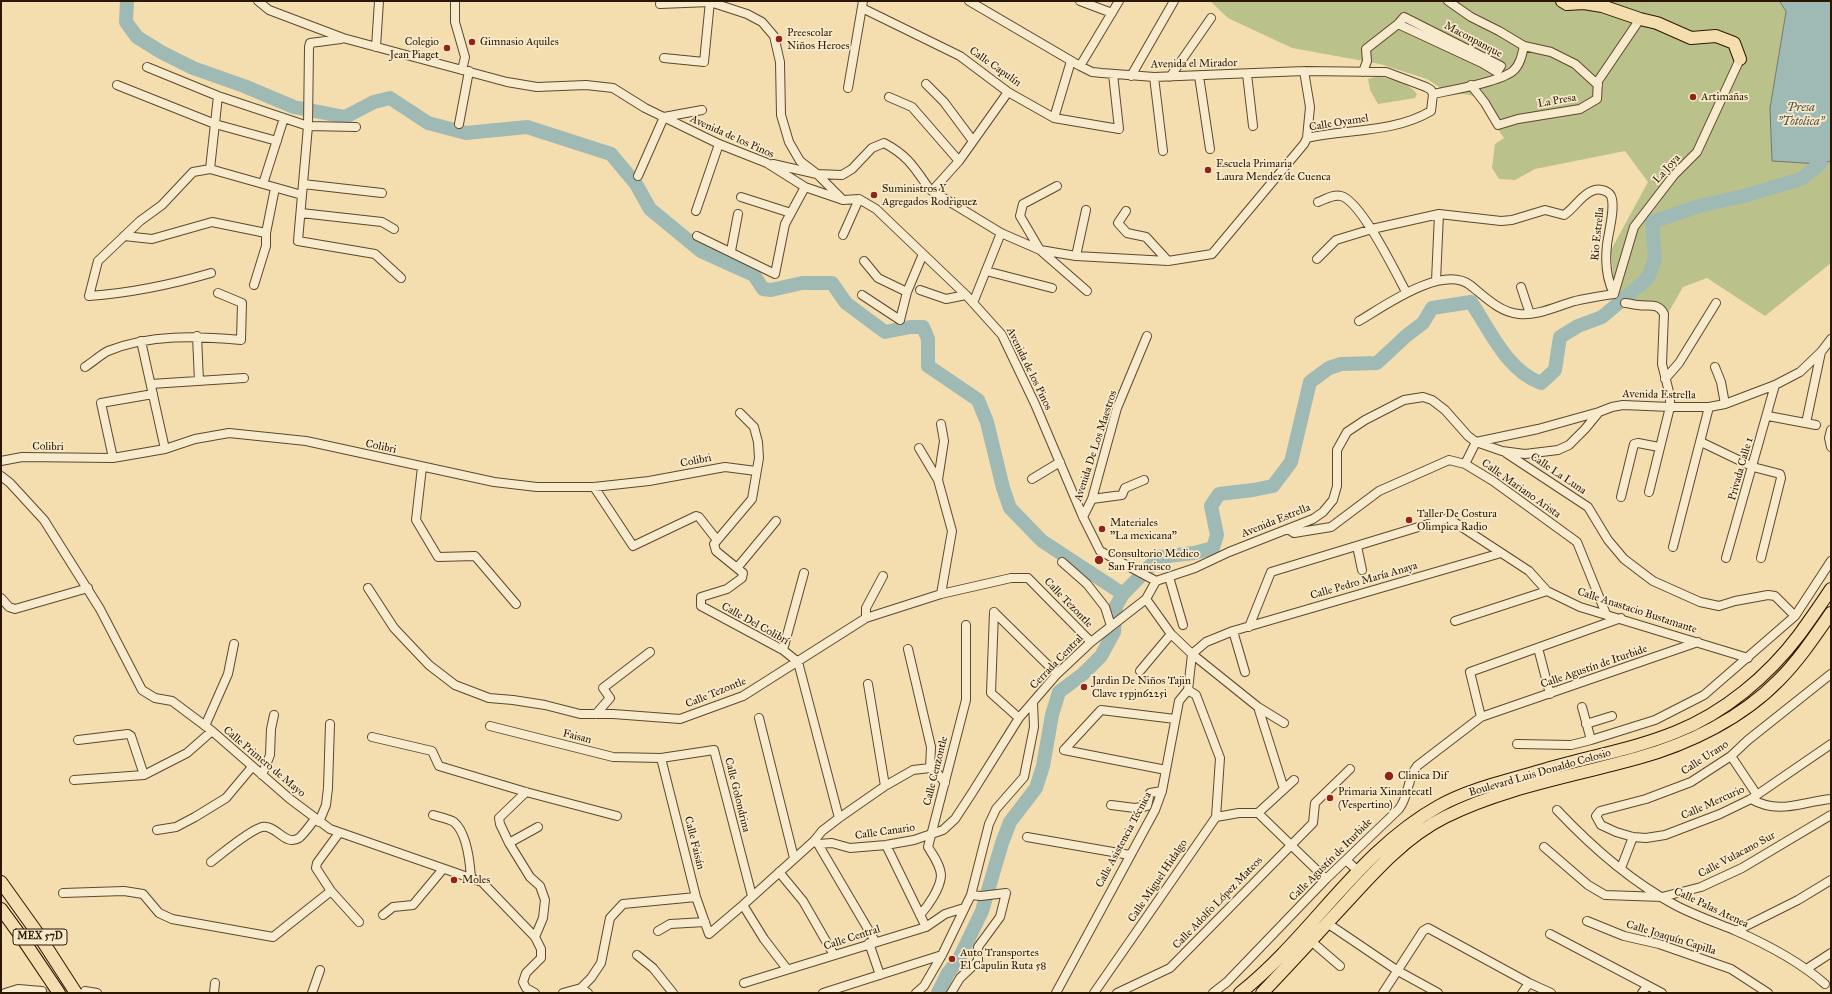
<!DOCTYPE html>
<meta charset="utf-8">
<style>
body{margin:0}
#map{position:relative;width:1832px;height:994px;overflow:hidden;background:#f4deb0;font-family:"IM FELL Great Primer",serif}
canvas{display:block}
.frame{position:absolute;inset:0;border:2px solid #2b1600;pointer-events:none}
</style>
<div id="map">
<canvas width="1832" height="994"></canvas>
<div class="frame"></div>
</div>
<script>
const ctx = document.querySelector('canvas').getContext('2d');
ctx.lineJoin = 'round';
function fill(path, color) { ctx.fillStyle = color; ctx.fill(path, 'evenodd'); }
function strokePath(path, color, width, dash) { ctx.strokeStyle = color; ctx.lineWidth = width; ctx.lineCap = dash ? 'butt' : 'round'; ctx.setLineDash(dash || []); ctx.stroke(path); }
function write(font, color, halo, rows, align = 'center') {
  ctx.font = font + ' "IM FELL Great Primer",serif'; ctx.lineWidth = 3.5; ctx.setLineDash([]); ctx.textBaseline = 'middle'; ctx.strokeStyle = halo; ctx.fillStyle = color; for (const [text, x, y, turn = 0] of rows) {
    ctx.save(); ctx.translate(x, y); ctx.rotate((+turn || 0) * Math.PI / 180); ctx.textAlign = isNaN(turn) ? turn : align; if (halo) ctx.strokeText(text, 0, 0); ctx.fillText(text, 0, 0); ctx.restore();
  }
}
const green = new Path2D(`
 M1210,1h570l6,11 -16,96 50,56 11,-3v102l-66,53 -58,-38 -24,9 -16,28 -11,-12 -26,3 -16,-17 -3,-39 37,-68 -23,-31 -90,18 -20,11 -16,-1 -7,-11 3,-24 9,-6 -29,-42 -30,-5 -18,-12 -47,-15 -88,-16 -64,-30z
 M1378,76c15,4 30,6 39,18l-2,4 -37,6 -8,-14 -2,-11z`);
const water = new Path2D(`
 M1780,1h51v160l-11,3 -48,-3 -2,-53 16,-96z`);
const river = new Path2D(`
 M127,1l-1,21 11,15 24,15 32,16 51,18 50,21 51,10 29,-15 16,-4 38,25 38,10 61,-6 84,27 25,30 14,25 51,42 53,24 9,14 8,1 31,-7h30l14,20 39,29 25,-5h13l5,12v27l50,34 9,22 16,66 7,20 32,33 81,53
 M938,993l10,-20 11,-14 23,-48 20,-68 8,-21 26,-34 7,-22 9,-51 7,-23 24,-18 18,-18 13,-24 2,-26 7,-12 36,-37 35,-4 19,-5 4,-13 -6,-29 8,-12 34,-4 20,-4 18,-24 19,-80 19,-14 12,-4 36,-1 29,-27 17,-13 9,-15 39,-6c19,28 36,69 70,81l14,-13 5,-33 18,-11 24,-9 46,-39 7,-19 -3,-37 47,-16 45,-10 57,-17 19,-15`);
const minorTunnel = new Path2D(`
 M42,991h36`);
const minor = new Path2D(`
 M258,1l11,9 74,28 164,44 30,5 49,-2 27,3 32,20 74,36 48,19 38,24 38,13 16,-1 17,10 90,86 36,40 33,69 48,113 17,34 56,30
 M455,1v21l10,35 -3,13
 M969,1l111,65 12,6 10,1 52,4 150,-6 82,1 40,15 5,3 2,4
 M1080,1l32,12
 M1448,1l23,16 28,14 25,15 27,6 24,12 23,21
 M660,4l50,-2 37,12 15,8 12,14 6,26 1,53 8,27 11,19 17,13 24,24
 M862,8l98,48 48,36 46,26 65,11 -6,-55
 M341,39l-31,4 -1,4 -1,79 -10,115 77,13 26,24
 M376,47l3,-46
 M664,58l40,4 6,-61
 M1080,66l39,-65
 M147,67l71,29 90,30 48,1
 M1304,71l6,36 -3,31
 M1363,72l4,-11 -1,-12 32,-25 6,-7 97,49 -4,6 -15,-9 -84,-39
 M1247,74l6,52
 M1131,76l43,-75
 M1199,76l11,73
 M1154,77l9,74
 M1170,77l41,-59
 M926,84l18,18 29,39
 M117,85l98,39 62,17
 M1471,85l14,18 13,22 20,-6 62,-10 17,-10 1,-18 42,-62
 M848,88l15,-87
 M1433,94c19,-4 67,-12 80,-23 7,-6 9,-16 11,-25
 M889,97l23,10 47,54
 M1054,118l17,-57
 M459,124l10,-53
 M773,164l44,10 25,1 10,-6 20,-21 12,-5c23,12 30,24 44,44l4,4 69,42 39,17 36,6 92,5 44,-7 92,-110 3,-6c40,-9 87,-5 124,-27l2,-17
 M210,169l8,-73
 M638,176l26,-59 38,-7
 M263,184l21,-66
 M303,184l79,9
 M1057,186l-34,18 -3,12 20,34 47,41
 M932,191l27,-30 49,-69
 M741,197l50,16
 M1318,202c8,-3 15,-8 23,-6 20,5 55,77 65,96
 M696,211l23,-67
 M1126,211l-8,12 9,10 19,4 22,24
 M301,213l81,9 12,7
 M843,235l16,-36
 M124,236l28,3 60,-17 54,11
 M697,236l78,38 10,-50 20,-37
 M731,251l7,-37
 M1076,256l10,-46
 M1317,259l19,-19 36,-11 67,-15 62,7 11,-1 33,-10 19,5c10,-6 17,-20 28,-24 6,-3 16,-1 19,5 5,11 -3,38 -4,49 -2,17 -1,33 7,49
 M864,261l14,17 29,14
 M986,271l66,17
 M211,273c-41,12 -80,20 -122,23l9,-35 42,-40 22,-16 31,-33 17,-3 92,26
 M1436,281l3,-67
 M254,285l12,-39v-13l9,-45
 M1521,287l9,27
 M920,290l26,9 20,-4
 M1614,294l20,-67 40,-52 23,-23 43,-93
 M862,295l38,25 7,-28 16,-38
 M973,303l28,-70
 M1625,303c4,0 9,2 13,2 11,2 20,-3 26,9l-2,50 8,32v11l-21,85
 M1359,321c24,-14 83,-57 111,-36 14,11 29,27 49,29 18,2 38,-8 56,-13 12,-3 26,-5 39,-7
 M197,336l2,45
 M141,341l24,108
 M85,367c8,-5 15,-12 23,-16 42,-17 89,-15 133,-11l1,-37 -24,-10
 M1715,367l6,15 4,22
 M1665,379l14,-16 37,-60
 M151,384l93,-6
 M740,413l14,14 4,15 1,16 -7,41 -38,45 2,7 27,22 -1,5 -15,11 -26,8v9l82,44 15,12
 M1768,416l48,9
 M1806,423l15,-71
 M941,424l3,17 -6,39 14,51 -11,63
 M1831,430l-2,8 2,9
 M1701,442l52,25 27,7 1,4 -20,80
 M919,448l19,32
 M1506,453l82,54 20,33 16,19 29,22 47,21 19,4 16,-5 33,-6 7,1 20,20
 M113,458l-12,-55 52,-9
 M1,461l21,-4 91,1 52,-9 30,-10 34,-6 77,8 188,41 43,5h57l55,-6 76,-14 31,4
 M1465,464l11,-22 62,-13 61,-17
 M422,467l-6,53 22,37 37,-1 41,48
 M1,476l9,7 34,37 56,89 42,81 13,8 17,3 40,30 78,68 40,30 152,53 53,55 6,12v9l-15,15 -3,9 3,6 9,5
 M1032,479l28,-17
 M594,487l39,59 63,-30 3,1 18,23
 M1621,497l13,-53 4,-1 21,4
 M1092,499l30,-4 3,-7 19,-8
 M1083,517l9,-18 25,-91 30,-72
 M1288,529l6,4 37,-6 48,-36 70,-31 16,4 28,17 84,61 29,72
 M1357,546l5,24
 M1673,547l36,-140
 M1726,558l49,-173
 M1062,562l25,22 18,23 6,19
 M737,568l39,-47
 M1169,577l14,48
 M1156,581l39,-13 34,-16 84,-33 10,-7 10,-12 4,-14v-36l10,-18 18,-12 39,-20 19,-3 9,3 13,10 23,26 8,6 26,9 23,3 33,-4 11,-5 16,-16 14,-17 13,-5 11,-2 47,2h39l16,-3 50,-19 25,-13 21,-20 10,-13
 M368,588l26,40 35,37 26,20 34,13 24,2 32,5 35,9h33l67,5 63,-23 123,-78 75,-24 70,-16h17l63,64
 M1,598l8,9 6,2 73,-21
 M1146,599l25,35 21,20 66,53 26,16
 M994,612l-3,81 28,25
 M994,612l63,62
 M866,618v-10l17,-32
 M1455,621l92,-30
 M1249,627l22,-55 177,-54 81,53 18,20 33,16 168,51
 M1233,631l12,41
 M1538,648l12,46
 M908,649l23,98 -1,21
 M783,650l21,-77
 M798,662l41,156
 M1140,671l31,-37
 M1831,674l-83,66 -17,16 -40,26 -45,17 -46,12 -4,5 5,9 15,7 17,5 13,1 19,-3 55,-21 31,-15 80,-55
 M868,684l17,102
 M1188,690l4,-36 14,-12 27,-11 268,-78
 M1188,690l8,5 24,63 -4,59
 M1258,707l26,82
 M1582,707l9,33
 M596,714l14,-16 -7,-10 47,-36
 M1481,717l-11,-45 151,-54
 M759,718l35,140
 M1586,724l26,-8
 M205,726l23,-52 6,-30
 M490,726l123,31 48,1 53,-8 38,146
 M372,737l60,14 7,15 87,26 91,24
 M78,740l50,-6 3,2 13,39
 M1517,744l54,1 20,-5 64,-20 49,-25 91,-79 36,-55
 M1064,750l37,-40 74,9
 M1064,750l102,20
 M1731,756l26,39
 M661,758l35,139 13,37 34,-29 71,-64 8,-10 17,-13 46,-32 28,-16 17,-2 8,6 7,9
 M262,775l8,-20 1,-26 3,-14
 M74,780l70,-5 43,-22 25,-22
 M526,792l-27,26 1,6 9,19 21,34 10,9 5,14 -2,18 -8,19
 M1751,799c29,16 49,3 80,0
 M1111,805l24,3 12,-2 3,-13 12,-2
 M1557,810c33,35 75,72 118,95 19,10 39,17 59,25 30,13 66,32 91,54
 M1258,813l68,66
 M1258,813l36,-33
 M433,815c6,2 16,4 21,7 13,11 16,41 17,56
 M319,822l7,-17 2,-17 2,-64
 M157,830l19,-3 19,-10 31,-19 26,-31
 M339,833l-22,30 -1,5 15,23 28,31
 M1027,837l103,18
 M814,841l4,3 14,-1 18,5 36,-3 28,-5 29,-10 12,-11 17,-26 47,-75 38,-44 34,-32 55,-43 10,-18
 M509,843l29,-16
 M818,844l57,97
 M886,845l40,82
 M1544,847l44,38 17,10 57,2 39,-10 41,-19 89,-53
 M1346,860l12,11
 M211,862c12,-9 37,-31 51,-35 14,-3 23,20 37,11 6,-5 11,-13 16,-19
 M1621,868l12,-31
 M779,872l24,29 31,54
 M63,893l61,-2 19,3 16,19 13,6 101,18 58,-46
 M743,905l21,34 23,30
 M383,915l10,-8 20,-2 30,-36
 M920,915c8,-9 20,-26 21,-39 0,-10 -8,-21 -13,-29l38,-147v-75
 M1587,921l37,15 35,8 72,25 37,24
 M1327,923l71,48 40,22
 M658,931l12,-7 35,-2
 M1736,931l62,-31 33,-20
 M1550,934l112,59
 M1311,941l29,25
 M869,943l11,32
 M637,955l16,13 20,25
 M1808,968l23,-15
 M744,983l182,-56 19,-13 19,-6
 M581,988l7,5
 M85,991l12,2
 M5,993l13,-4 24,2
 M214,993l1,-10
 M312,993l8,-23
 M563,993l18,-5 10,-10 10,-15 9,-45 13,-14 73,-7
 M823,993l119,-38
 M916,993l8,-7 18,-31 29,-60 18,-71 7,-15 28,-32 10,-50 -1,-25
 M951,993l9,-15 18,-17v-14l22,-30 6,-24 -25,3 -10,-1
 M1056,993l99,-183 7,-19 17,-90 9,-11
 M1094,993l122,-176 23,-4h19
 M1117,993l53,-25 143,-145 2,-20 35,-34
 M1213,993l14,-11 99,-103 73,-70c10,-13 8,-30 18,-43l64,-49 217,-75
 M1383,993l40,-62 5,-3 101,55 22,10
 M1522,993l7,-10
 M1642,993l5,-7`);
const highway = new Path2D(`
 M1562,1l5,3 17,-1 18,3 38,13 17,4 34,15 25,-2 18,7 6,16
 M1,882l35,49 40,62
 M1,909l19,26 39,58
 M1240,993c72,-57 118,-142 199,-187 31,-17 67,-25 101,-35 45,-14 92,-21 136,-39 48,-19 92,-56 123,-97 11,-15 22,-31 32,-46
 M1262,993c28,-29 55,-59 82,-88 30,-33 61,-68 101,-88 60,-30 129,-41 193,-59 51,-14 104,-40 141,-78 20,-20 36,-44 52,-67`);
const markers = [
 [779,39,4,"#8f2418"],
 [472,42,4,"#8f2418"],
 [447,48,4,"#8f2418"],
 [1693,97,4,"#8f2418"],
 [1208,170,4,"#8f2418"],
 [874,195,4,"#8f2418"],
 [1409,520,4,"#8f2418"],
 [1102,529,4,"#8f2418"],
 [1099,560,5,"#8f2418"],
 [1084,687,4,"#8f2418"],
 [1389,776,5,"#8f2418"],
 [1330,798,4,"#8f2418"],
 [454,880,4,"#8f2418"],
 [952,959,4,"#8f2418"]
];
const shields = [
 [40,937,54]
];
const shieldNames = [
 ["MEX 57D",40,937]
];
const poiNames = [
 ["Preescolar",787,33],
 ["Niños Heroes",787,46],
 ["Colegio",439,42,"right"],
 ["Jean Piaget",439,55,"right"],
 ["Gimnasio Aquiles",480,42],
 ["Artimañas",1701,97],
 ["Escuela Primaria",1216,164],
 ["Laura Mendez de Cuenca",1216,177],
 ["Suministros Y",882,189],
 ["Agregados Rodriguez",882,202],
 ["Taller De Costura",1417,514],
 ["Olimpica Radio",1417,527],
 ["Materiales",1110,523],
 ["\"La mexicana\"",1110,536],
 ["Consultorio Medico",1108,554],
 ["San Francisco",1108,567],
 ["Jardin De Niños Tajin",1092,681],
 ["Clave 15pjn6225i",1092,694],
 ["Clinica Dif",1398,776],
 ["Primaria Xinantecatl",1338,792],
 ["(Vespertino)",1338,805],
 ["Moles",462,880],
 ["Auto Transportes",960,953],
 ["El Capulin Ruta 58",960,966]
];
const streetNames = [
 ["Maconpanque",1473,40,28],
 ["Avenida el Mirador",1194,64,-1],
 ["Calle Capulín",995,67,35],
 ["La Presa",1557,101,-10],
 ["Calle Oyamel",1339,123,-9],
 ["Avenida de los Pinos",732,137,24],
 ["La Joya",1667,169,-48],
 ["Rio Estrella",1598,234,-84],
 ["Avenida de los Pinos",1029,369,64],
 ["Avenida Estrella",1659,395,1],
 ["Avenida De Los Maestros",1096,446,-72],
 ["Colibri",48,447,1],
 ["Colibri",381,447,12],
 ["Colibri",696,461,-11],
 ["Privada Calle 1",1741,469,-74],
 ["Calle La Luna",1558,474,34],
 ["Calle Mariano Arista",1521,489,35],
 ["Avenida Estrella",1276,521,-22],
 ["Calle Pedro María Anaya",1364,581,-16],
 ["Calle Tezontle",1068,603,46],
 ["Calle Anastacio Bustamante",1637,611,18],
 ["Calle Del Colibrí",755,624,29],
 ["Cerrada Central",1057,662,-46],
 ["Calle Agustín de Iturbide",1594,667,-19],
 ["Calle Tezontle",716,693,-22],
 ["Faisan",577,737,14],
 ["Calle Urano",1705,758,-33],
 ["Calle Primero de Mayo",264,762,40],
 ["Calle Cenzontle",936,771,-76],
 ["Boulevard Luis Donaldo Colosio",1540,773,-16],
 ["Calle Golondrina",737,795,76],
 ["Calle Mercurio",1713,803,-24],
 ["Calle Canario",885,832,-8],
 ["Calle Asistencia Técnica",1124,840,-62],
 ["Calle Faisán",694,843,76],
 ["Calle Vulacano Sur",1737,855,-28],
 ["Calle Agustín de Iturbide",1331,860,-45],
 ["Calle Miguel Hidalgo",1158,881,-56],
 ["Calle Adolfo López Mateos",1218,903,-46],
 ["Calle Palas Atenea",1711,908,25],
 ["Calle Central",852,938,-18],
 ["Calle Joaquín Capilla",1671,938,17]
];
const waterNames = [
 ["Presa",1801,108],
 ["\"Totolica\"",1801,122]
];
fill(green, '#bbc18b');
fill(water, '#9fbab5');
strokePath(water, '#71786d', 1);
strokePath(river, '#9fbab5', 14);
strokePath(minorTunnel, '#ccb68d', 8, [8, 4]);
strokePath(minor, '#5d482c', 10);
strokePath(highway, '#2b1600', 14);
strokePath(minor, '#f8eacc', 8);
strokePath(highway, '#f4deb0', 12);
for (const [x, y, r, color] of markers) { const dot = new Path2D(); dot.arc(x, y, r, 0, 2 * Math.PI); ctx.fillStyle = color; ctx.fill(dot); strokePath(dot, '#f8eacc', 1.5); }
for (const [x, y, w] of shields) { const box = new Path2D(); box.roundRect(x - w / 2, y - 8, w, 16, 3); ctx.fillStyle = '#f8eacc'; ctx.fill(box); strokePath(box, '#2b1600', 1); }
write('bold 10px', '#2b1600', null, shieldNames);
write('11px', '#2b1600', '#f8eacc', poiNames, 'left');
write('11px', '#2b1600', '#f8eacc', streetNames);
write('italic 12px', '#544f3f', '#f8eacc', waterNames);
</script>
